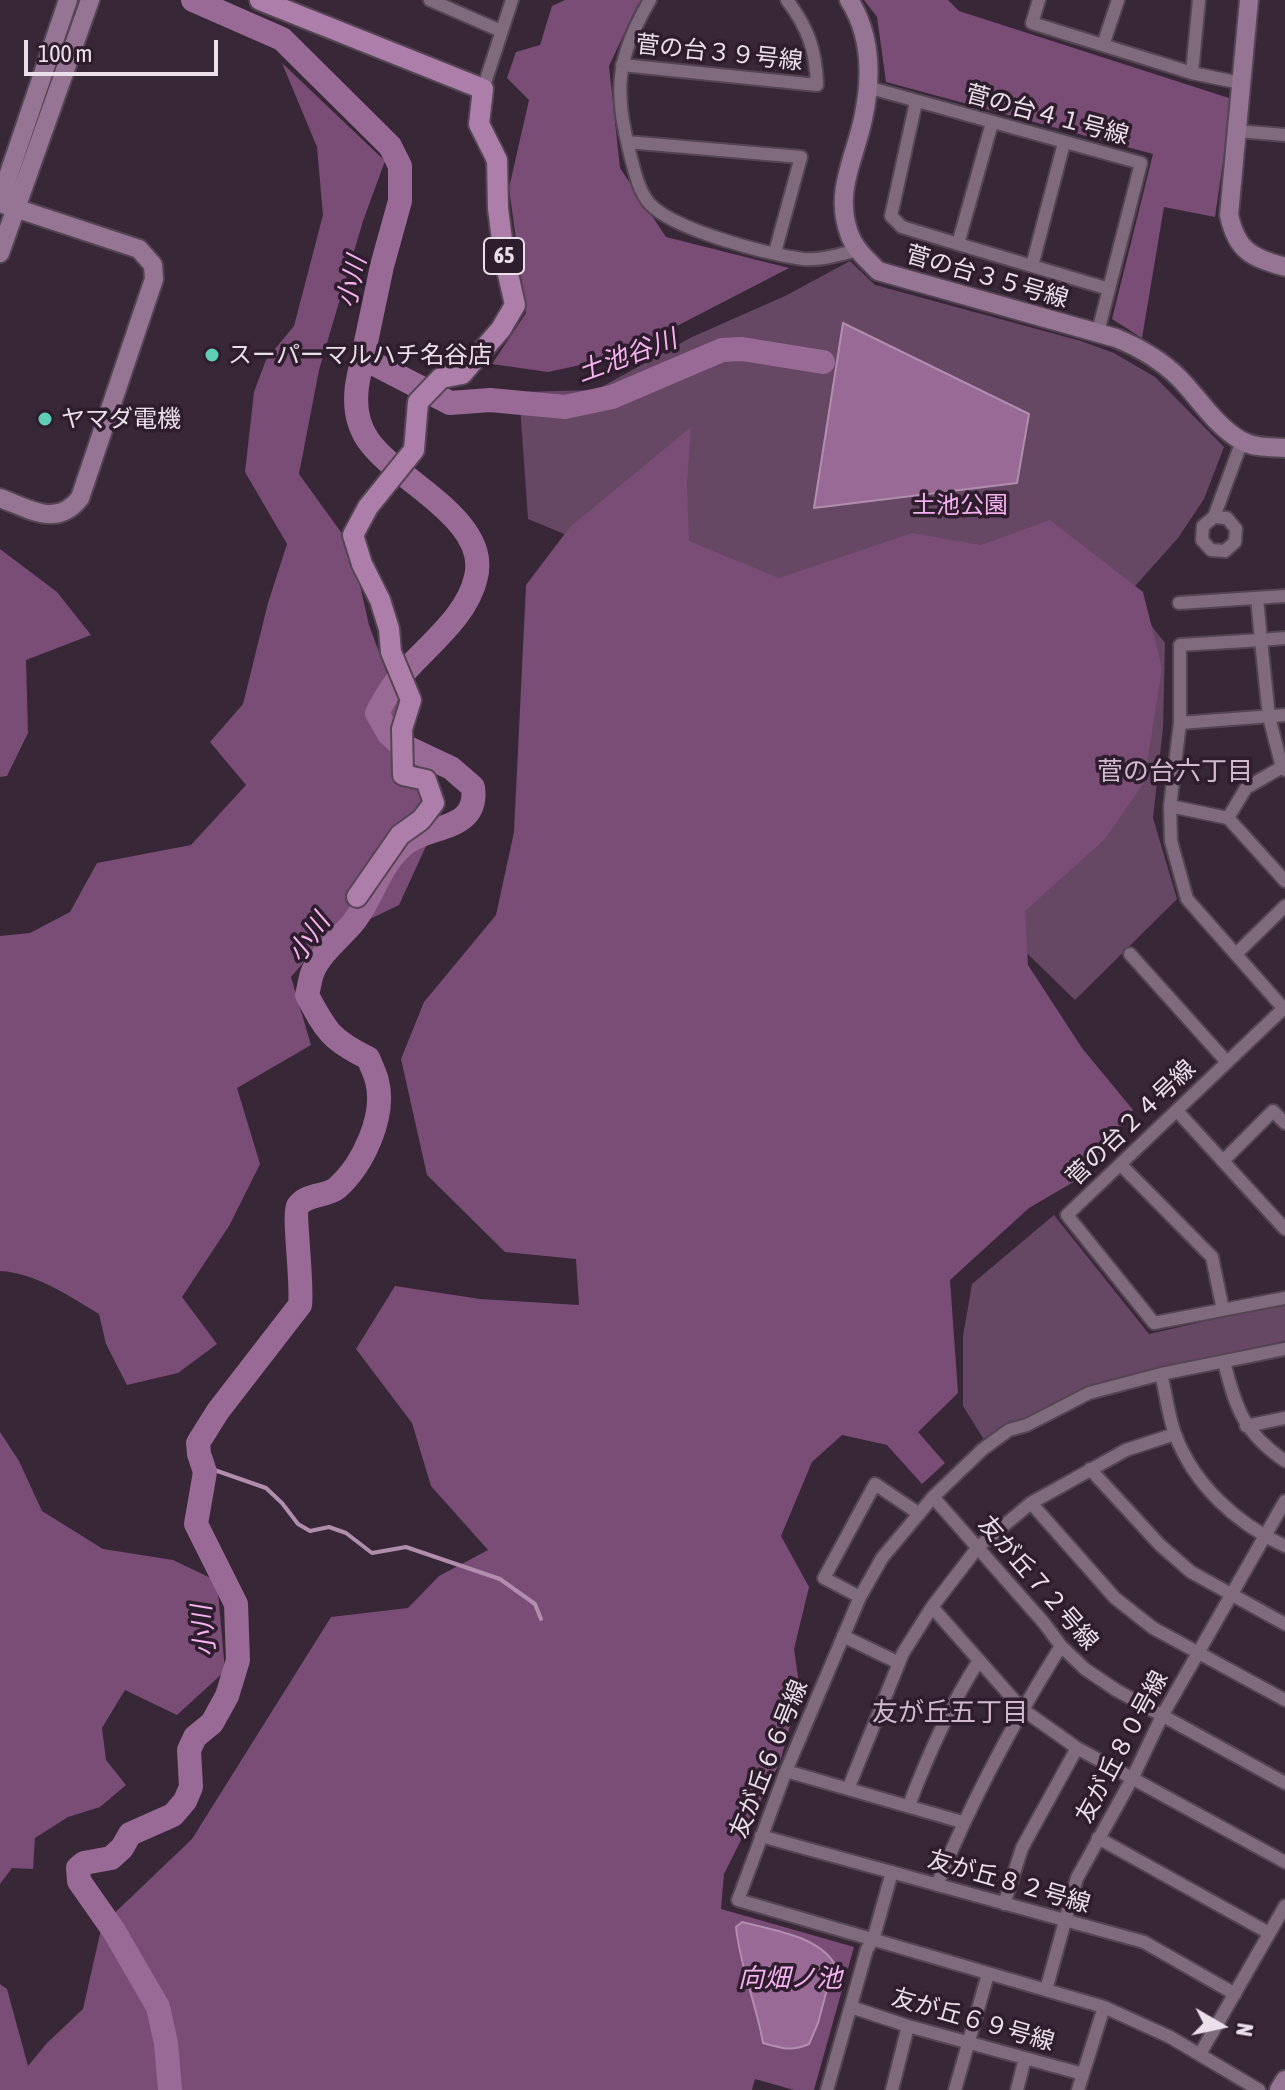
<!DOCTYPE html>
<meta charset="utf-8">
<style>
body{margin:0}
#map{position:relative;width:1285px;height:2090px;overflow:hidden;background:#382737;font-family:"Asap Condensed",sans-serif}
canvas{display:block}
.north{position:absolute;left:1181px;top:1986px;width:80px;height:80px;-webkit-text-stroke:6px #2e1d2d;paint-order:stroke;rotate:99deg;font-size:22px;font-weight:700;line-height:32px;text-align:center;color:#ebdfe9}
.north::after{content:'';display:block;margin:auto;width:28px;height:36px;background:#ebdfe9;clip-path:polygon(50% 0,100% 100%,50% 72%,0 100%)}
.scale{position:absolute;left:24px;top:40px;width:194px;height:36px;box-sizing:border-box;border:4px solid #ebdfe9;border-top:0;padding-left:10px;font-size:24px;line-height:28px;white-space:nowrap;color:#ebdfe9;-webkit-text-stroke:6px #2e1d2d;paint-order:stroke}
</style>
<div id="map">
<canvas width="1285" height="2090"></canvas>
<div class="north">N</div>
<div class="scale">100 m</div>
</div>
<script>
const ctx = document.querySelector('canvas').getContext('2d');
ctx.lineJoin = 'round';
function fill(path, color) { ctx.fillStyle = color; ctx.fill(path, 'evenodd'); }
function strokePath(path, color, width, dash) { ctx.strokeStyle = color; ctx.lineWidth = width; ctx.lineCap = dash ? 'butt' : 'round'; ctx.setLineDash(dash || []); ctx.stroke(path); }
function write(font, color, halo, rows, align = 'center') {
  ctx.font = font + ' "Asap Condensed","Noto Sans JP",sans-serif'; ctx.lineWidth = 7; ctx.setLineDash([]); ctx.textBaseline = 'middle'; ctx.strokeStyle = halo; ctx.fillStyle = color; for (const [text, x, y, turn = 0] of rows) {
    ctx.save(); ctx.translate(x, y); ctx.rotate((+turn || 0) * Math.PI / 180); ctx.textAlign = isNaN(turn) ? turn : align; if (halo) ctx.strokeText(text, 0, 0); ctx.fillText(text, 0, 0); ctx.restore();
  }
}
const green = new Path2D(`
 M850,261l25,24 206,56 33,12 41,24 69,70 -20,52 -26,39 -51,57 38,48 -2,85 -10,90 24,81 -102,101 -79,-77 -342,-352 -126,-52 -9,-127 77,-2 96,-53 93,-41z
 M1054,1215l95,119 136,-31v38l-139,30 -55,14 -105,58 -23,-37v-70l9,-52z`);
const forest = new Path2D(`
 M565,0h78l-6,6 -28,60 11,102 46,69 123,31 -172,89 -69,15 -56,-8 34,-51 -17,-125 20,-88 -22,-22 9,-26 24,-7 12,-39z
 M864,0h84l11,11 273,88 -17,118 -51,-10 -22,131 -30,-19 41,-165 -267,-72 -9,-65z
 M282,63l103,98 -22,60 -44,149 -20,104 52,72 18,79 42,114 33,68 -45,98 -79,38 -29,34 20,68 -74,43 23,76 -31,62 -47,71 35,47 -39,29 -51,12 -21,-41 -7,-30c-30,-18 -63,-41 -99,-43v-335l30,-3 40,-21 27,-49 94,-18 55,-60 -36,-43 33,-38 25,-101 19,-59 -42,-72 9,-80 12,-32 28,-34 29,-111 -6,-68z
 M691,427l-4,55 2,59 90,37 133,-45 69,12 69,-25 93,72 19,76 -18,115 -40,57 -79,71 3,54 54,83 51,62 -51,67 -53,31 -79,72 8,113 -40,39 27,31 -23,21 -35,-39 -45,-10 -30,27 -31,74 28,51 -15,62 6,41 -20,72 -56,112 -3,35 133,38 -40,143h-20l-39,-11 -3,11h-752v-106l7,5 21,77 19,-23 36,-34 19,-84 90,-86 139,-222 77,-9 31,-32 49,-26 -57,-64 -19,-63 -56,-74 39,-63 85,13 99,6 -3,-46 -71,-7 -78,-77 -26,-116 23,-57 72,-87 18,-83 12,-247 44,-58z
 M0,549l57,43 34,43 -65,25 2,73 -21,43 -7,1z
 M0,1432l19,29 23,50 61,38 70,11 44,21 8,90 -48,44 -52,-25 -23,38 4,32 20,25 -26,22 -32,10 -33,21 -2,31 -21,-1 -12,16z`);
const water = new Path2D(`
 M843,323l186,91 -12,69 -203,25z
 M742,1922c31,8 75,14 92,41l-16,60 -9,21c-18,8 -28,4 -46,-1 -7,-40 -23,-76 -27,-116z`);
const stream = new Path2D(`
 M203,1466l63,22 16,15 16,21 12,7 19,-4 17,6 26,20 34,-6 94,32 35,25 6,15`);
const river = new Path2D(`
 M363,358l87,45 40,-3 75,7 47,-10 110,-47 20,-1 81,13
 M170,2090l-4,-47 -8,-36 -44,-76 -35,-50 -1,-13 6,-5 27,-5 11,-10 8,-14 43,-19 12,-14 6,-14 -2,-37 6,-13 17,-14 15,-27 11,-36 -2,-56 -40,-80 9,-52 -6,-18 -1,-11 20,-32 82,-106c3,-20 -7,-91 -2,-99 9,-13 28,-9 39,-18 26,-23 49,-72 40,-107 -2,-8 -6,-16 -9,-23 -37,-18 -42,-27 -61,-63 2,-7 3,-17 6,-24 8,-18 26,-32 39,-47 21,-24 27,-61 54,-81 26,-19 73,-12 67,-56l-22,-19 -51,-24 -11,-10 -12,-21c6,-11 11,-21 19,-31 26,-33 71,-63 80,-105 14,-58 -80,-96 -108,-137 -13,-19 -14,-43 -9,-65l23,-109 18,-65v-35l-10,-20 -108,-107 -89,-39`);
const street = new Path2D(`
 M430,0l71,31
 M650,0c-35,59 -36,92 -19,158 4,15 8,33 18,45 24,27 118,51 154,56 17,2 39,-5 55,-9
 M1039,0l-7,23 160,50 49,10
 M1103,45l15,-45
 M622,65l195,20c-1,-35 -9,-57 -30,-85
 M1192,73l7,-73
 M867,87l274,76 -43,169
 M483,89l29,-89
 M916,102l-25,114 11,11 56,17 34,-121
 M1237,131l48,4
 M627,142l174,15 -26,95
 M1064,143l-32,123 77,23
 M958,244l74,22
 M1214,517l13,1 9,11 -1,13 -10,9 -14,-1 -9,-10 1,-14 11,-9 28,-76
 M1257,598l4,42 24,-2
 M1179,603l106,-7
 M1285,715l-105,8 -10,83 1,35 16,58 98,111
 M1180,723v-78l81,-5 8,77 13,50 3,3
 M1170,806l58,12 57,63
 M1228,818l18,-30 36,-21
 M1130,954l96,107
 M1236,954l49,-48
 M1285,1007l-218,208 87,108 131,-25
 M1178,1112l107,117
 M1223,1161l50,-50 12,12
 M1121,1165l91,92 11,53
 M1224,1362c12,47 20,71 61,99
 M1161,1374c5,19 7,41 14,60 19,51 62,90 110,112
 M1246,1426l39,-8
 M1090,1469l70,76 31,27 94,52
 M933,1497l111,126 17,23 24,23 31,21 169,93
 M1031,1503l84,95 38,30 132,72
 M860,1597l-36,-19 51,-94 43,29
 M932,1607l90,102 55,39 208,114
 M843,1636l56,27
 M786,1771l176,51
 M848,1789l55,-136 29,-46 46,-60 53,-44 95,-53 49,-16
 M909,1805c19,-50 40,-98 69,-143
 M761,1836l383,106 91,52
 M1098,1838l171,95
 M937,1885c34,-84 76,-162 124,-239
 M1004,1904l18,-56 55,-100
 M1046,1990l31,-112 56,-101 29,-61 123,-215
 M851,2007l57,19 175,48
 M1200,2054l85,-148
 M827,2090l40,-141 6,-9 19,-68
 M892,2090l16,-64
 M955,2090l33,-116
 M1017,2090l8,-32
 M1078,2090l26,-83
 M1259,2090l-89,-53 -66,-30 -366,-107 48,-129 74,-174 22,-39 51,-61 50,-48 26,-19 18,-5 62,-32 72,-19 124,-25`);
const secondary = new Path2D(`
 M849,0c23,36 23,78 14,119 -8,39 -29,73 -14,114 5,16 18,26 29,38l238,67c22,9 46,23 63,40 20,20 37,49 63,63 13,7 29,6 43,7
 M1249,0l-20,215c8,37 23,42 56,52
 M0,200l68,-200
 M0,203l139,46 14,16 1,14 -74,219c-23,30 -50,11 -80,0
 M0,253l90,-253
 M1279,2090l6,-10`);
const primary = new Path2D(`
 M260,0l223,89 -4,35 18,36 1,48 6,48 11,49 -14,24 -39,45 -21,4 -23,24 -4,48 -46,57 -15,28 9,29 18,36 9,29 2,23 20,48 -9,29 1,46 23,5 8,23 -13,17 -21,15 -43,62`);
const markers = [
 [212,355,8,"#5eceb7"],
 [45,419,8,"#5eceb7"]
];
const shields = [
 [504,256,40]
];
const shieldNames = [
 ["65",504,256]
];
const streetNames = [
 ["菅の台３９号線",719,53,6],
 ["菅の台４１号線",1047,115,15],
 ["菅の台３５号線",987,277,16],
 ["菅の台２４号線",1131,1123,-44],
 ["友が丘７２号線",1038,1583,49],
 ["友が丘８０号線",1122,1747,-62],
 ["友が丘６６号線",769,1759,-68],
 ["友が丘８２号線",1009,1882,16],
 ["友が丘６９号線",973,2020,16]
];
const poiNames = [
 ["スーパーマルハチ名谷店",228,355],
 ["ヤマダ電機",61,419]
];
const parkNames = [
 ["土池公園",960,505]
];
const waterNames = [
 ["小川",352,282,-77],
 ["土池谷川",627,356,-20],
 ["小川",309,938,-55],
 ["小川",204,1631,-95],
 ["向畑ノ池",790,1979]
];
const neighbourhoodNames = [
 ["菅の台六丁目",1175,772],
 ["友が丘五丁目",950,1713]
];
fill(green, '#664764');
fill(forest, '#794d76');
fill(water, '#986a95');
strokePath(water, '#b18dae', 2);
strokePath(stream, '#b18dae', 4);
strokePath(river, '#986a95', 24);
strokePath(street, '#544553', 16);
strokePath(secondary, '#544553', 22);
strokePath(primary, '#544553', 24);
strokePath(street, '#806b7e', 12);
strokePath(secondary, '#967493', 18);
strokePath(primary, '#ac7ea9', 20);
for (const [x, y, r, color] of markers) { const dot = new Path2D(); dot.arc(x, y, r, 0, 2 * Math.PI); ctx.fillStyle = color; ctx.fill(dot); strokePath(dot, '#2e1d2d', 3); }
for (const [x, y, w] of shields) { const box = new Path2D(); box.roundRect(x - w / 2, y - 18, w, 36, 6); ctx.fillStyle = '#2e1d2d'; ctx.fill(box); strokePath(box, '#ebdfe9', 2); }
write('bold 22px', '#ebdfe9', null, shieldNames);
write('24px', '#ebdfe9', '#2e1d2d', streetNames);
write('24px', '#ebdfe9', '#2e1d2d', poiNames, 'left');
write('24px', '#f4b0ef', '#2e1d2d', parkNames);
write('italic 26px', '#f6b2f0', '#2e1d2d', waterNames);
write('26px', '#d1bacf', '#2e1d2d', neighbourhoodNames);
</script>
